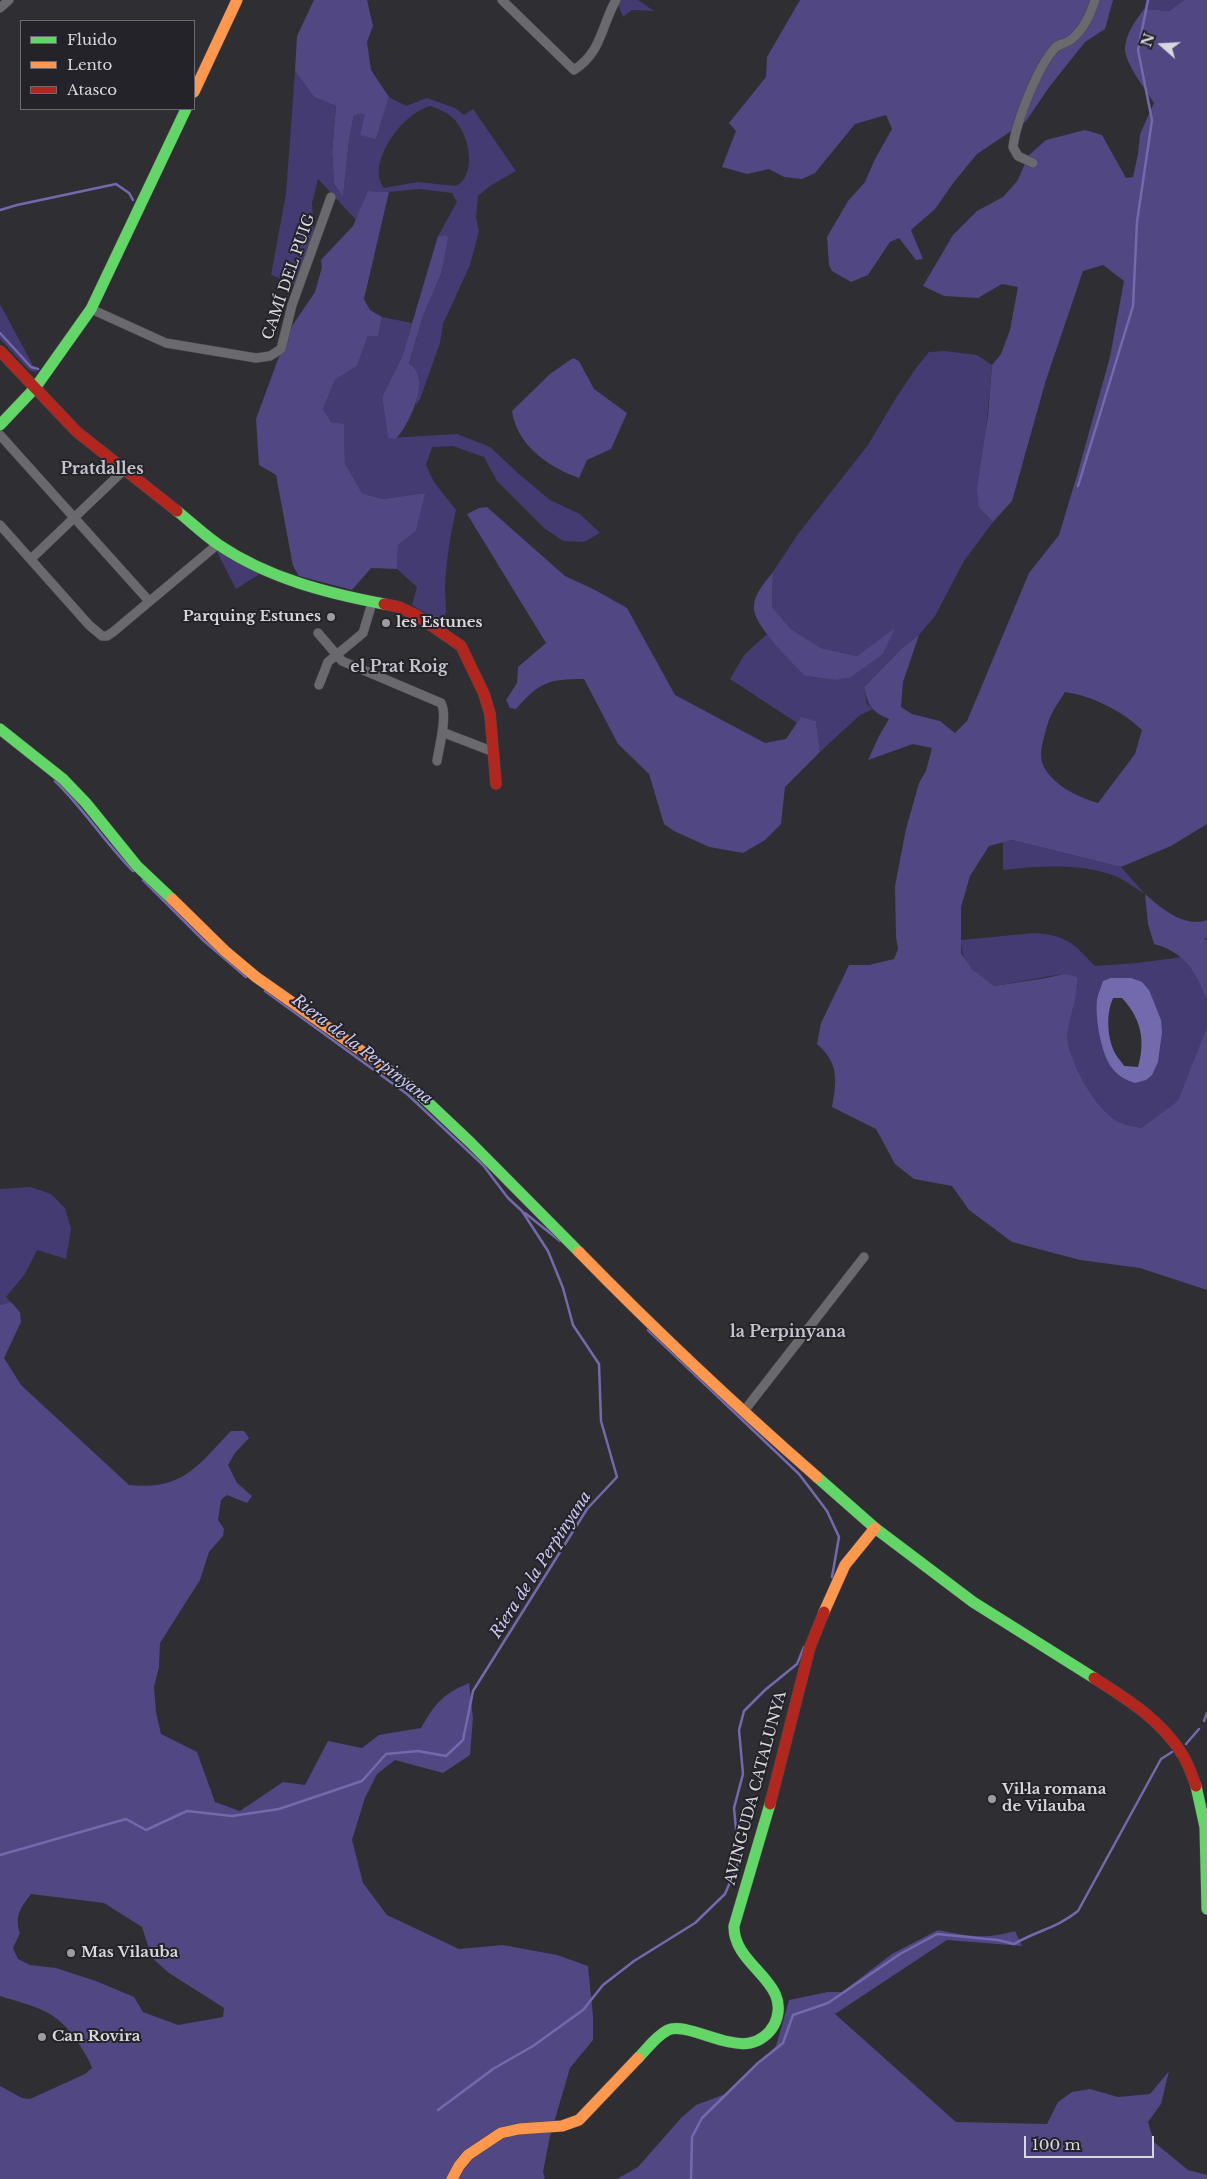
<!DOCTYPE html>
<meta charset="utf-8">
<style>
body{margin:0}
#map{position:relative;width:1207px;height:2179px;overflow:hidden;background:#2e2e33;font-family:"Libre Baskerville",serif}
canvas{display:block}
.legend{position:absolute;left:20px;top:20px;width:175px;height:90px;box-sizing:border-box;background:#24232a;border:1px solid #6c6b71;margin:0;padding:6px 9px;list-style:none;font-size:15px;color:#d7d7dc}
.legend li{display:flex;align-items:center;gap:10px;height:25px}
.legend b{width:25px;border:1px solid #6c6b71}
.north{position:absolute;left:1137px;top:20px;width:50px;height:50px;-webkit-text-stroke:4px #24232a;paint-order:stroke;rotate:289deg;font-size:14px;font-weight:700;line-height:20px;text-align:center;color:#d7d7dc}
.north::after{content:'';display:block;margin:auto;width:18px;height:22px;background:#d7d7dc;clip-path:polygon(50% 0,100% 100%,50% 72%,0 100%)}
.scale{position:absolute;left:1024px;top:2136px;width:130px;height:22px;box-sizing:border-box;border:2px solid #d7d7dc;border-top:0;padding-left:6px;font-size:15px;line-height:18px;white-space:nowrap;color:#d7d7dc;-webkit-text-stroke:4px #24232a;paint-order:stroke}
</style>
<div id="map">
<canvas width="1207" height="2179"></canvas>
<ul class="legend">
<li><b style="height:6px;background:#63d668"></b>Fluido</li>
<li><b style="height:6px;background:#ff974d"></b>Lento</li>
<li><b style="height:6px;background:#b3261e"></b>Atasco</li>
</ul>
<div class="north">N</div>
<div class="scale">100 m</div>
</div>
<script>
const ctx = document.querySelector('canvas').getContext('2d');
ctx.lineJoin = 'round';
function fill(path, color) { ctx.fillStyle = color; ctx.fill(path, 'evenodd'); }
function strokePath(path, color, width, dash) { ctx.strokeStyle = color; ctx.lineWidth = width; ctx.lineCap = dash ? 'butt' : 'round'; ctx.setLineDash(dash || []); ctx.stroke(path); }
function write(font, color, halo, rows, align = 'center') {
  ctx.font = font + ' "Libre Baskerville",serif'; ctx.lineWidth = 4; ctx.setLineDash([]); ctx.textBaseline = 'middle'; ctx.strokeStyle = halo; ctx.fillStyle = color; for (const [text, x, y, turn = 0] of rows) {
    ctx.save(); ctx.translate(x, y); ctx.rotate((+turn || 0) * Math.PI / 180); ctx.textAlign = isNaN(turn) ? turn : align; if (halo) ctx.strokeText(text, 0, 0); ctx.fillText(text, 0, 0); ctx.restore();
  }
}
const green = new Path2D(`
 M619,0h19l16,11 -22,-1 -9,7 -6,-15z
 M1147,0h37l-15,11 -25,-2z
 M295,71l19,26 22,9 -4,46 2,32 9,13 6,-57 5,-25 11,-1 11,25 13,-42 17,9 21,-8 28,10 9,7 9,-6 43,62 -26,15 -12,10 -2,21 3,14 -9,34 -27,59 -3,19 -20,56 -4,6c1,-14 9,-34 -7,-40l14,-49 18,-42 5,-39 -8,1 19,-34 -5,-9 -33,-4 -30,3 -20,-1 -13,29 -38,-41 -6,24 2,35 -18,47 -25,-10 15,-81zM431,106c7,3 15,6 21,11 16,14 27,57 4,69l-38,-4 -34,6c-19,-25 20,-77 47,-82z
 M0,304l37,69 -8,-3 -29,-31z
 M382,317l30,6 -10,34 -20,40 6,41 69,-4 33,13 29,27 31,26 30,14 20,19 -16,9 -21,-1 -19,-13 -47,-47 -13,-24 -31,-11 -21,1 -6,18 8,17 22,28c-6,26 -10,52 -11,79 0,11 3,22 -1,32l-7,-1 -25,-15 5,-18 -20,-18 1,-24 18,-14 8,-38 -42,6 -20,-6 -17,-30 -1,-38 -13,-3 -8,-13 12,-29 22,-14 11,-30 10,-1z
 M945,351l32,4 15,10 -13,143 14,14 -29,39 -29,55 -16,19 -17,13 -38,39 3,17 6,5 -13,6 -40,37 -4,-31 -15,-3 -4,5 -67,-44 14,-24 23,-21 38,42 30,4 48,-26 11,-25 -37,27 -36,-8 -30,-19 -19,-22 1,-35 25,-38 70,-89 28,-47 20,-30 13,-16z
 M219,550l42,23 -25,16 -19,-37z
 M1012,840l109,27 24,27c-10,-6 -20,-14 -30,-18 -35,-13 -76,-10 -112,-6v-28z
 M1034,933c34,3 38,9 61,33l42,-3 45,-6 15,18 10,25v27l-28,74 -38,27c-7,-2 -16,-3 -22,-6 -23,-12 -48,-55 -51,-80 -2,-17 5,-41 10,-57l-15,-11 -69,12c-18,-14 -33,-21 -33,-46zM1113,998h9c19,20 24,43 16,69l-14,-1c-3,-5 -9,-11 -11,-17 -6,-14 -6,-36 0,-51z
 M31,1187l20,7 14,14 6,21 -5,30 -29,-9 -12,24 -19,23 5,5 -11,3v-116z`);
const forest = new Path2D(`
 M314,0h53l6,26 -6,16 4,28 18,27 -13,42 -16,-4 5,-21 -11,1 -5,25 -6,57 -9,-13 -2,-32 4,-46 -22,-9 -19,-26 2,-35z
 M800,0h313l-8,29 -20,13 -35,44 -24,35 -49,33 -23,28 -19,27 -24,21 12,29 -7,1 -17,-22 -9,4 -22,33 -17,7 -19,-11 -3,-6 -2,-28 21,-36 17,-19 10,-23 17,-30 -6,-14 -31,9 -40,49 -13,6 -18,-2 -15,-8 -22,5 -25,-7 14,-36 -7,-8 37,-46 1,-20z
 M1184,0h23v824l-36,22 -50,21 -109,-27 -23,6 -19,30 -9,31v46l11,16 22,17 52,-8 18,-4 13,3c2,22 -11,43 -9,65 4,25 28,68 51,80 6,3 15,4 22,6l37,-27 29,-74v263l-67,-22 -60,-8 -68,-18 -43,-32 -17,-24 -38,-7 -19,-15 -19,-35 -44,-22c5,-26 7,-44 -15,-63l4,-21 28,-58h20l25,-6 4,-10 -2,-12 -1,-51 11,-57 13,-46 7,-12 6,-23 -19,-4 -45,16 11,-24 10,-17c-17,-7 -21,-13 -25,-32l38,-39 17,-13 -16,47 -2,25 11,7 28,7 15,12 12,-12 62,-148 30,-38 19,-63 32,-115 14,-76 -21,-16 -20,6 -37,109 -34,121 -19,21 -14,-14 -2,-20 11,-72 4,-51 9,-11 9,-24 8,-43 -16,-3 -24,14 -34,-2 -21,-10 30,-51 24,-24 26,-14 15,-17 10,-24 18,-16 39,-10 17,5 24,43 7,-1 5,-23 2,-20 14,-31c-8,-13 -30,-41 -29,-55 1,-15 11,-28 19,-39l25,2zM1065,692c28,4 57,19 77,38l-7,24 -37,49c-21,-6 -58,-23 -57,-50 1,-9 4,-21 7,-30 3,-11 11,-21 17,-31z
 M368,191l21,1 -25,107 6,11 12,7 -4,19h-10l-11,30 -22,14 -12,29 8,13 13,2 1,39 17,30 20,6 43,-6 -9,38 -18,14 -1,24 -26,-1 -19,22 -53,-14 -6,-10 -17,-91 -17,-10 -3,-46 32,-87 27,-40 7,-25 -1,-7 32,-34z
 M446,235l2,3 -7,36 -18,42 -14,48c24,12 0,61 -13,75l-8,-1 -6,-41 20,-40 36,-121z
 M573,358l6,3 15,28 33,24 -16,36 -24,11 -8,18c-30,-11 -62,-32 -67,-67l38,-37z
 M487,507l78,69 30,14 32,18 48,87 90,48 21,-4 15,-22 15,4 4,31 -35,35 -4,37 -16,16 -22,13 -34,-6 -35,-16 -10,-7 -15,-50 -31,-30 -34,-65c-36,0 -44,3 -68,30l-6,-1 -4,-8 11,-17 1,-16 28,-24 -79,-129 12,-6z
 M773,572l-1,35 19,22 30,19 36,8 38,-28 -12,26 -32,23 -16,3 -30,-4c-13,-14 -50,-49 -51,-67 -1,-14 11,-27 19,-37z
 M1145,894c16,14 39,34 62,26v17l-3,3h3v60c-12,-29 -21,-47 -53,-56l-6,-20z
 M11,1302l9,10 1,10 -17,36 17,27 108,100c55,5 67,-18 102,-54h13l5,7 -14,15 -7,12 9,18 15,13 -5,7 -20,-8 -6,5 -3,20 6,9 -1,7 -14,16 -9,28 -40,63 -1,24 -5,20 2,25 5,22 36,18 18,50 25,9 43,-29 22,3 23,-44 34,7 17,-13 42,-7c15,-25 20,-33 48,-45l4,35 -3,37 -27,18 -48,-13 -18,14 -12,24 -13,42 11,43 24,32 72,34 44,-4 54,10 31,11 5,50v24l-23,28 -20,68 -7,36 2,7h-545v-93l22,12 8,1 55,-25 7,-6c-3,-9 -8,-16 -13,-24 -23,-35 -41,-36 -79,-48v-691zM31,1894l73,9 38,24 10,31 17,15 55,35 -1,9 -45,8 -35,-13 -9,-15 -38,-16 -40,-13 -26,-3 -12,-6 -5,-11 7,-15c-6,-17 1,-26 11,-39z
 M938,1930c31,6 46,10 77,1l7,15 -75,-6 -112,74 121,108 91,2 11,-22 14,-10 18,-3 28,8 32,-3 19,-23 -8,33 -13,18 6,20 34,28 19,5v4h-590l21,-12 43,-49 15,-13 32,-12 34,-32 14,-15 13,-46 39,-8h14l50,-38z`);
const water = new Path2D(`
 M1111,978h20l11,4 7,8 12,30 1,12 -4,30 -6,13 -6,5 -11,3c-9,-3 -17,-7 -23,-15 -11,-14 -17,-50 -15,-68 1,-6 4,-13 6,-19zM1113,998h9c19,20 24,43 16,69l-14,-1c-3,-5 -9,-11 -11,-17 -6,-14 -7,-37 0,-51z`);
const stream = new Path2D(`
 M0,210l17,-5 99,-21 13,9 4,7
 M0,333l31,34 7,2
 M1078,486l55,-180 4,-84 15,-102 -14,-70 10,-50
 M55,781c29,28 50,62 78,90
 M143,880l61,61 42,36
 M525,1213l35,28
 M648,1330l151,144 28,37 12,26 -7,40
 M1204,1721l3,-8
 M1186,1744l13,-15
 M0,1855l126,-36 20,11 41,-19 45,5 47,-7 83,-28 24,-27 32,-3 28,5 17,-16 10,-49 114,-182 30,-32 -16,-56 -2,-57 -26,-39 -10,-37 -15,-37 -26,-40 -14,-13 -25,-33 -76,-71 -142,-103
 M438,2110l55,-41 40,-23 50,-36 20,-25 31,-24 61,-38 30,-29 14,-33 -5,-53 9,-34 -4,-44 5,-19 21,-21 32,-26 7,-17
 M691,2179l1,-42 10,-19 56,-55 25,-20 10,-28 35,-12 72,-49 37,-20 61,6 16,4c22,-13 43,-16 64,-33l83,-152 11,-7`);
const street = new Path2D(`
 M502,0l72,70c28,-18 27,-44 42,-70
 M0,8l9,-8
 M1033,163l-15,-7 -5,-9c3,-25 25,-81 42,-99 3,-4 9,-4 14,-7 14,-9 21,-25 26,-41
 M91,309l75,34 90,15 14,-2 11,-7 11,-44 39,-108
 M0,435l149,166
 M0,525l89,100 13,11h5l6,-4 105,-88
 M31,559l93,-89
 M318,633l24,28 99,42c7,12 -2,44 -4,58
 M319,685l9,-23 35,-29 9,-30
 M442,732l52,20
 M744,1411l120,-154`);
const fast = new Path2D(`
 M0,425l35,-37 56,-79 95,-200
 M177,511c14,11 27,24 42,34 49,33 107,48 165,59
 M0,729l63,50 23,24 51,63 35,33
 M390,1071l25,19 55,52 109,110
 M817,1477l58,51 98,74 121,76
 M1196,1786l9,41 2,82
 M638,2058c9,-9 18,-22 30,-28 17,-8 57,18 82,13 10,-2 19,-9 24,-18 21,-43 -41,-58 -40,-99l36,-122`);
const slow = new Path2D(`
 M194,92l43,-92
 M172,899l53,52 31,26 134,94
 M579,1252c76,78 156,153 238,225
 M824,1612l21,-47 30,-37
 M452,2179l7,-13 9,-11 33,-22 18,-4 43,-3 17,-6 59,-62`);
const jam = new Path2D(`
 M0,351l77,81 100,79
 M384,604l15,3 17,8 45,31 23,48 6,20 6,70
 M1094,1678c33,21 67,42 88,76 6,9 10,21 14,32
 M770,1804l40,-157 14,-35`);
const markers = [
 [331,617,5,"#9c9ca1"],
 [386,623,5,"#9c9ca1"],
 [992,1799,5,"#9c9ca1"],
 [71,1953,5,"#9c9ca1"],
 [42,2037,5,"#9c9ca1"]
];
const streetNames = [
 ["CAMÍ DEL PUIG",289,277,-71],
 ["AVINGUDA CATALUNYA",756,1788,-75]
];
const poiNames = [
 ["Parquing Estunes",321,617,"right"],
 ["les Estunes",396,623],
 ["Vil·la romana",1002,1790],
 ["de Vilauba",1002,1807],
 ["Mas Vilauba",81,1953],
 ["Can Rovira",52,2037]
];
const neighbourhoodNames = [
 ["Pratdalles",102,469],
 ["el Prat Roig",399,667],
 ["la Perpinyana",788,1332]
];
const waterNames = [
 ["Riera de la Perpinyana",362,1050,37],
 ["Riera de la Perpinyana",541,1565,-57]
];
fill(green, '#443b72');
fill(forest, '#504783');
fill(water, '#736aae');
strokePath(stream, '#736aae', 2.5);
strokePath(street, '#4a494d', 10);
strokePath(fast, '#4a494d', 12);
strokePath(slow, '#4a494d', 12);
strokePath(jam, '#4a494d', 12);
strokePath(street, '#6a6a6e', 9);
strokePath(fast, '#63d668', 11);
strokePath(slow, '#ff974d', 11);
strokePath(jam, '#b3261e', 11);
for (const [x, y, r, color] of markers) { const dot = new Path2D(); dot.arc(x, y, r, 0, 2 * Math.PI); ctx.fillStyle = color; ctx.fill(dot); strokePath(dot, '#24232a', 2); }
write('15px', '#d7d7dc', '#24232a', streetNames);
write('bold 15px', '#d7d7dc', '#24232a', poiNames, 'left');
write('bold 16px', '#c4c4cd', '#24232a', neighbourhoodNames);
write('italic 16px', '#cbc8f1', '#24232a', waterNames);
</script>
